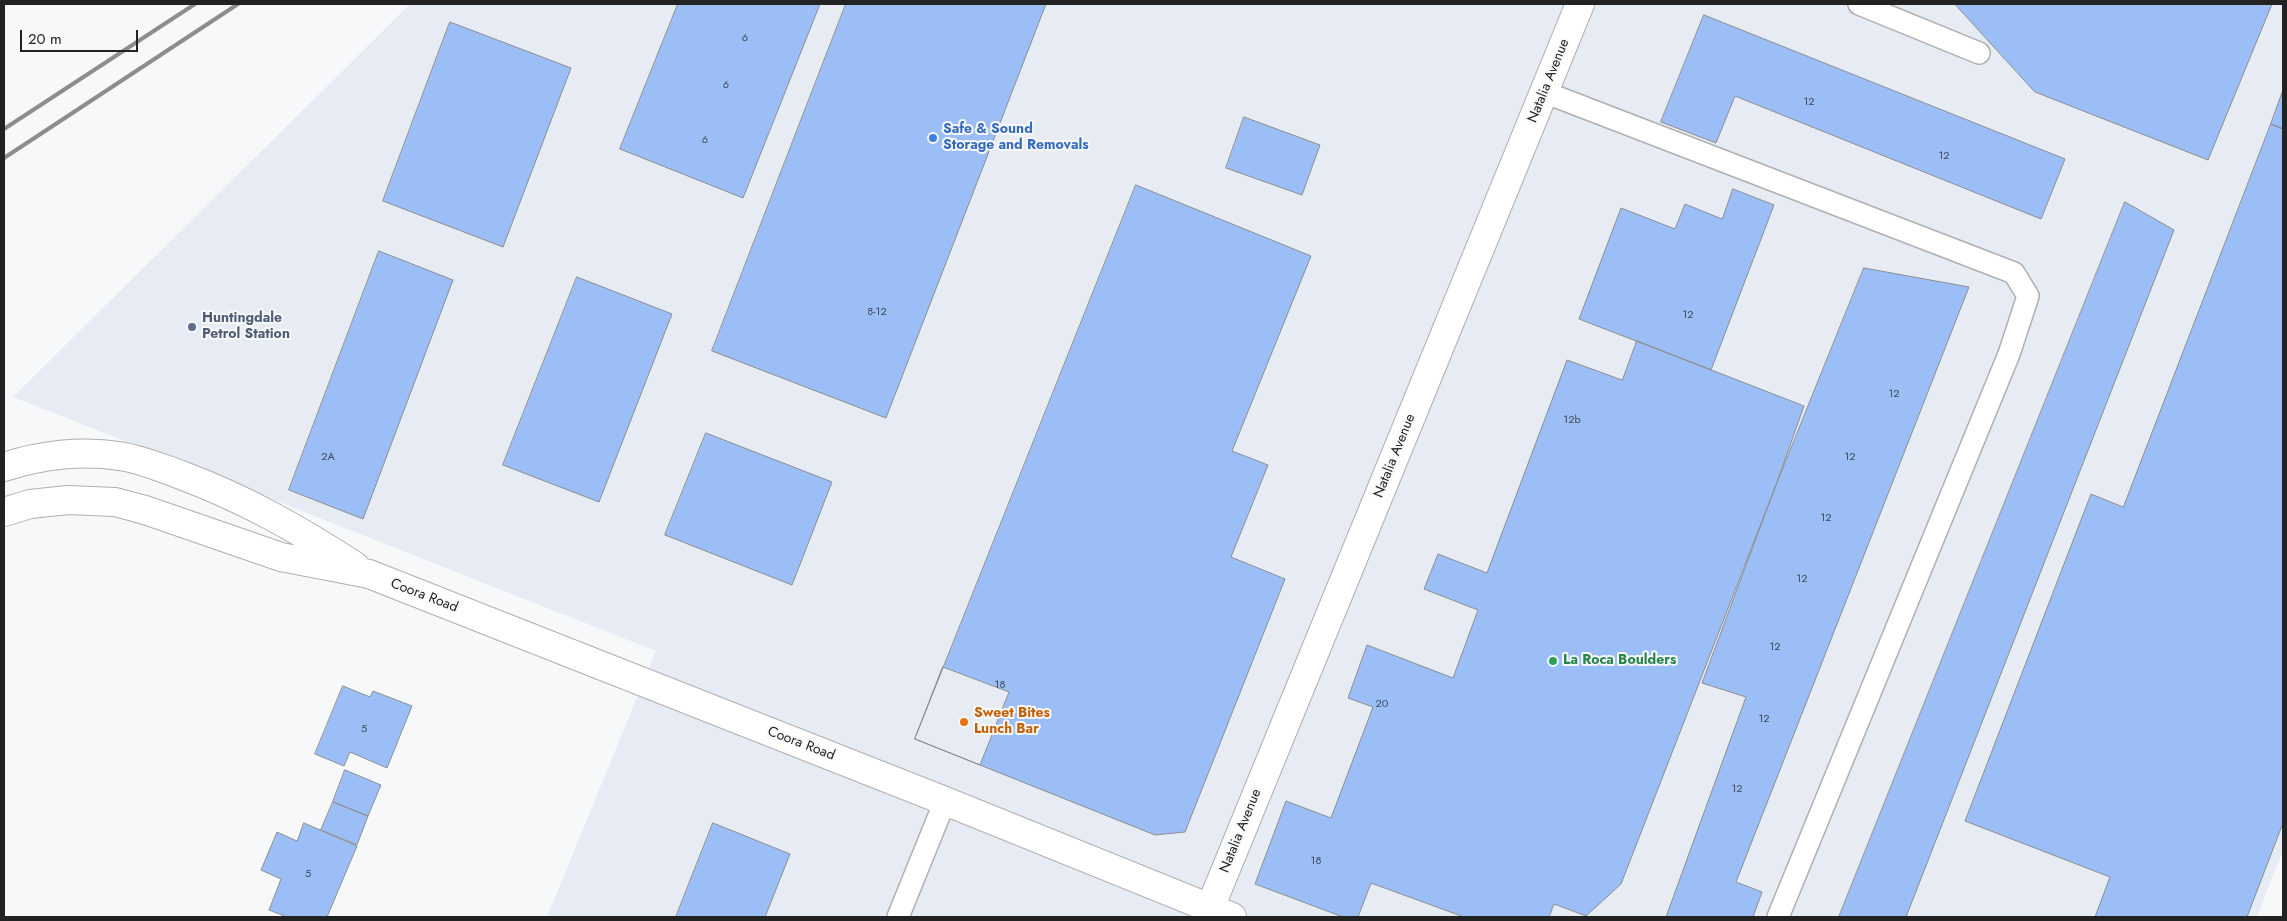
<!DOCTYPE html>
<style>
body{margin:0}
#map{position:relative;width:2287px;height:921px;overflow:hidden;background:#f7f8f9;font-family:Jost,sans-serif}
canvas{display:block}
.frame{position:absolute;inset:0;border:5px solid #222223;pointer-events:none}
.scale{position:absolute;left:20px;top:30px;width:118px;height:22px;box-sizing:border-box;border:2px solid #222223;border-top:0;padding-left:6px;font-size:15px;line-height:18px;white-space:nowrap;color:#222223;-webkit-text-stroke:4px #f7f8f9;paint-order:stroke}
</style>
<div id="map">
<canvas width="2287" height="921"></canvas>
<div class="frame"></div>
<div class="scale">20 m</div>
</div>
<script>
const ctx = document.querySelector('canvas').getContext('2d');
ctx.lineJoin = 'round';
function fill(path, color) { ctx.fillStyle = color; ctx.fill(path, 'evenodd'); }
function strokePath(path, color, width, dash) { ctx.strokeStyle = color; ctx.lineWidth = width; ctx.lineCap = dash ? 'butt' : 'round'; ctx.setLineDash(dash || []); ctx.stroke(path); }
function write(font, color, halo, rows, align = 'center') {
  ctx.font = font + ' Jost,sans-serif'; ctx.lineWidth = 4; ctx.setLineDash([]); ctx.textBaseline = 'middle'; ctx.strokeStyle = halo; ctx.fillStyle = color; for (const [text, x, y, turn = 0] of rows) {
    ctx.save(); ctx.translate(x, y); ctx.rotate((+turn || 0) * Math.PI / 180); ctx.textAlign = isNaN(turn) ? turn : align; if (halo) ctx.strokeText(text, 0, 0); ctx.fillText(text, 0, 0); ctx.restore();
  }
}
const built = new Path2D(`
 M410,4h1873v846l-26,67h-1710l109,-266 -643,-254z`);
const building = new Path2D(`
 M678,4h142l-77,194 -123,-49z
 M846,4h200l-160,414 -174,-67z
 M1955,4h317l-64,156 -173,-68z
 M1704,15l361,144 -24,60 -306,-123 -19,47 -55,-21z
 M450,22l121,46 -68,179 -120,-46z
 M2283,90v39l-12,-5z
 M1244,117l76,28 -18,50 -76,-27z
 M2271,124l12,5v694l-36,94h-152l15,-40 -145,-56 126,-327 32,13z
 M1136,185l175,71 -79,195 36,14 -37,92 54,22 -100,253 -30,3 -240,-96z
 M1733,189l41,16 -63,165 -132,-51 42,-111 54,21 10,-25 37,15z
 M2125,202l49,28 -268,687h-67z
 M379,251l74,29 -90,239 -74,-29z
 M1864,268l105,19 -233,595 26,10 -9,25h-87l80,-220 -44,-14 74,-198z
 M577,277l95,37 -73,188 -96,-37z
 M1637,341l167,65 -28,79 -155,399 -35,32 -32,-12 -5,13h-85l-93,-34 -13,34h-15l-88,-33 31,-83 45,17 42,-111 -25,-9 19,-53 86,33 25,-68 -54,-21 14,-35 49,19 80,-213 55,20z
 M706,433l126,49 -40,103 -127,-50z
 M943,667l66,25 -29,73 -65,-26z
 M343,686l27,11 3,-6 39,15 -25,62 -37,-16 -6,14 -29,-12z
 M345,770l36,15 -13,31 -35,-14z
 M333,802l35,14 -11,29 -36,-15z
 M304,823l53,23 -30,71h-40l-18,-7 12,-31 -20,-9 16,-38 20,9z
 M713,823l77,31 -25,63h-89z`);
const service = new Path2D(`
 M1859,4l120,49
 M1544,92l470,181 14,23 -19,58 -231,563
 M898,917l47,-116`);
const minor = new Path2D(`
 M1210,908l370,-904`);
const tertiary = new Path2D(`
 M4,467c36,-12 78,-17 115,-11 22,3 42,12 62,19 64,24 117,54 174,91
 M4,512l26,-8 38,-4 47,2 30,8 136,47 88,17 576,227 287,116`);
const rail = new Path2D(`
 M4,129l191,-125
 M4,158l234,-154`);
const markers = [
 [933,138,5,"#3f7fe0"],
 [192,327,5,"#5c6f8a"],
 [1553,661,5,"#2e9e5b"],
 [964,722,5,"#e8710a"]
];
const numberNames = [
 ["6",745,38],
 ["6",726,85],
 ["12",1809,102],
 ["6",705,140],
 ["12",1944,156],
 ["8-12",877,312],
 ["12",1688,315],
 ["12",1894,394],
 ["12b",1572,420],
 ["2A",328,457],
 ["12",1850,457],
 ["12",1826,518],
 ["12",1802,579],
 ["12",1775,647],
 ["18",1000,685],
 ["20",1382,704],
 ["12",1764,719],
 ["5",364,729],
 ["12",1737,789],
 ["18",1316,861],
 ["5",308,874]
];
const streetNames = [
 ["Natalia Avenue",1549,81,-68],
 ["Natalia Avenue",1395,456,-68],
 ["Coora Road",424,596,21],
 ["Coora Road",801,744,21],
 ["Natalia Avenue",1241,831,-68]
];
const shopNames = [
 ["Safe & Sound",943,130],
 ["Storage and Removals",943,146]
];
const serviceNames = [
 ["Huntingdale",202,319],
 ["Petrol Station",202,335]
];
const leisureNames = [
 ["La Roca Boulders",1563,661]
];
const foodNames = [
 ["Sweet Bites",974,714],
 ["Lunch Bar",974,730]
];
fill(built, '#e7ecf4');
fill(building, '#9bbef7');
strokePath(building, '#8d8e8f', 1);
strokePath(service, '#afafb1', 24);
strokePath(minor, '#afafb1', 30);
strokePath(tertiary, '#afafb1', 30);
strokePath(service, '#fff', 21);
strokePath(minor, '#fff', 28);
strokePath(tertiary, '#fff', 28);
strokePath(rail, '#8c8d8e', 4);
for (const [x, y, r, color] of markers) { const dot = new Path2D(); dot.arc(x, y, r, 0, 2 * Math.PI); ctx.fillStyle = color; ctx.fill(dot); strokePath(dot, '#f7f8f9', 2); }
write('11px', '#404958', null, numberNames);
write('14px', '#222223', '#f7f8f9', streetNames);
write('bold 14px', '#366cbe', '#f7f8f9', shopNames, 'left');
write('bold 14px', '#4e5e75', '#f7f8f9', serviceNames, 'left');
write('bold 14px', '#27864d', '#f7f8f9', leisureNames, 'left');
write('bold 14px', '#c56008', '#f7f8f9', foodNames, 'left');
</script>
